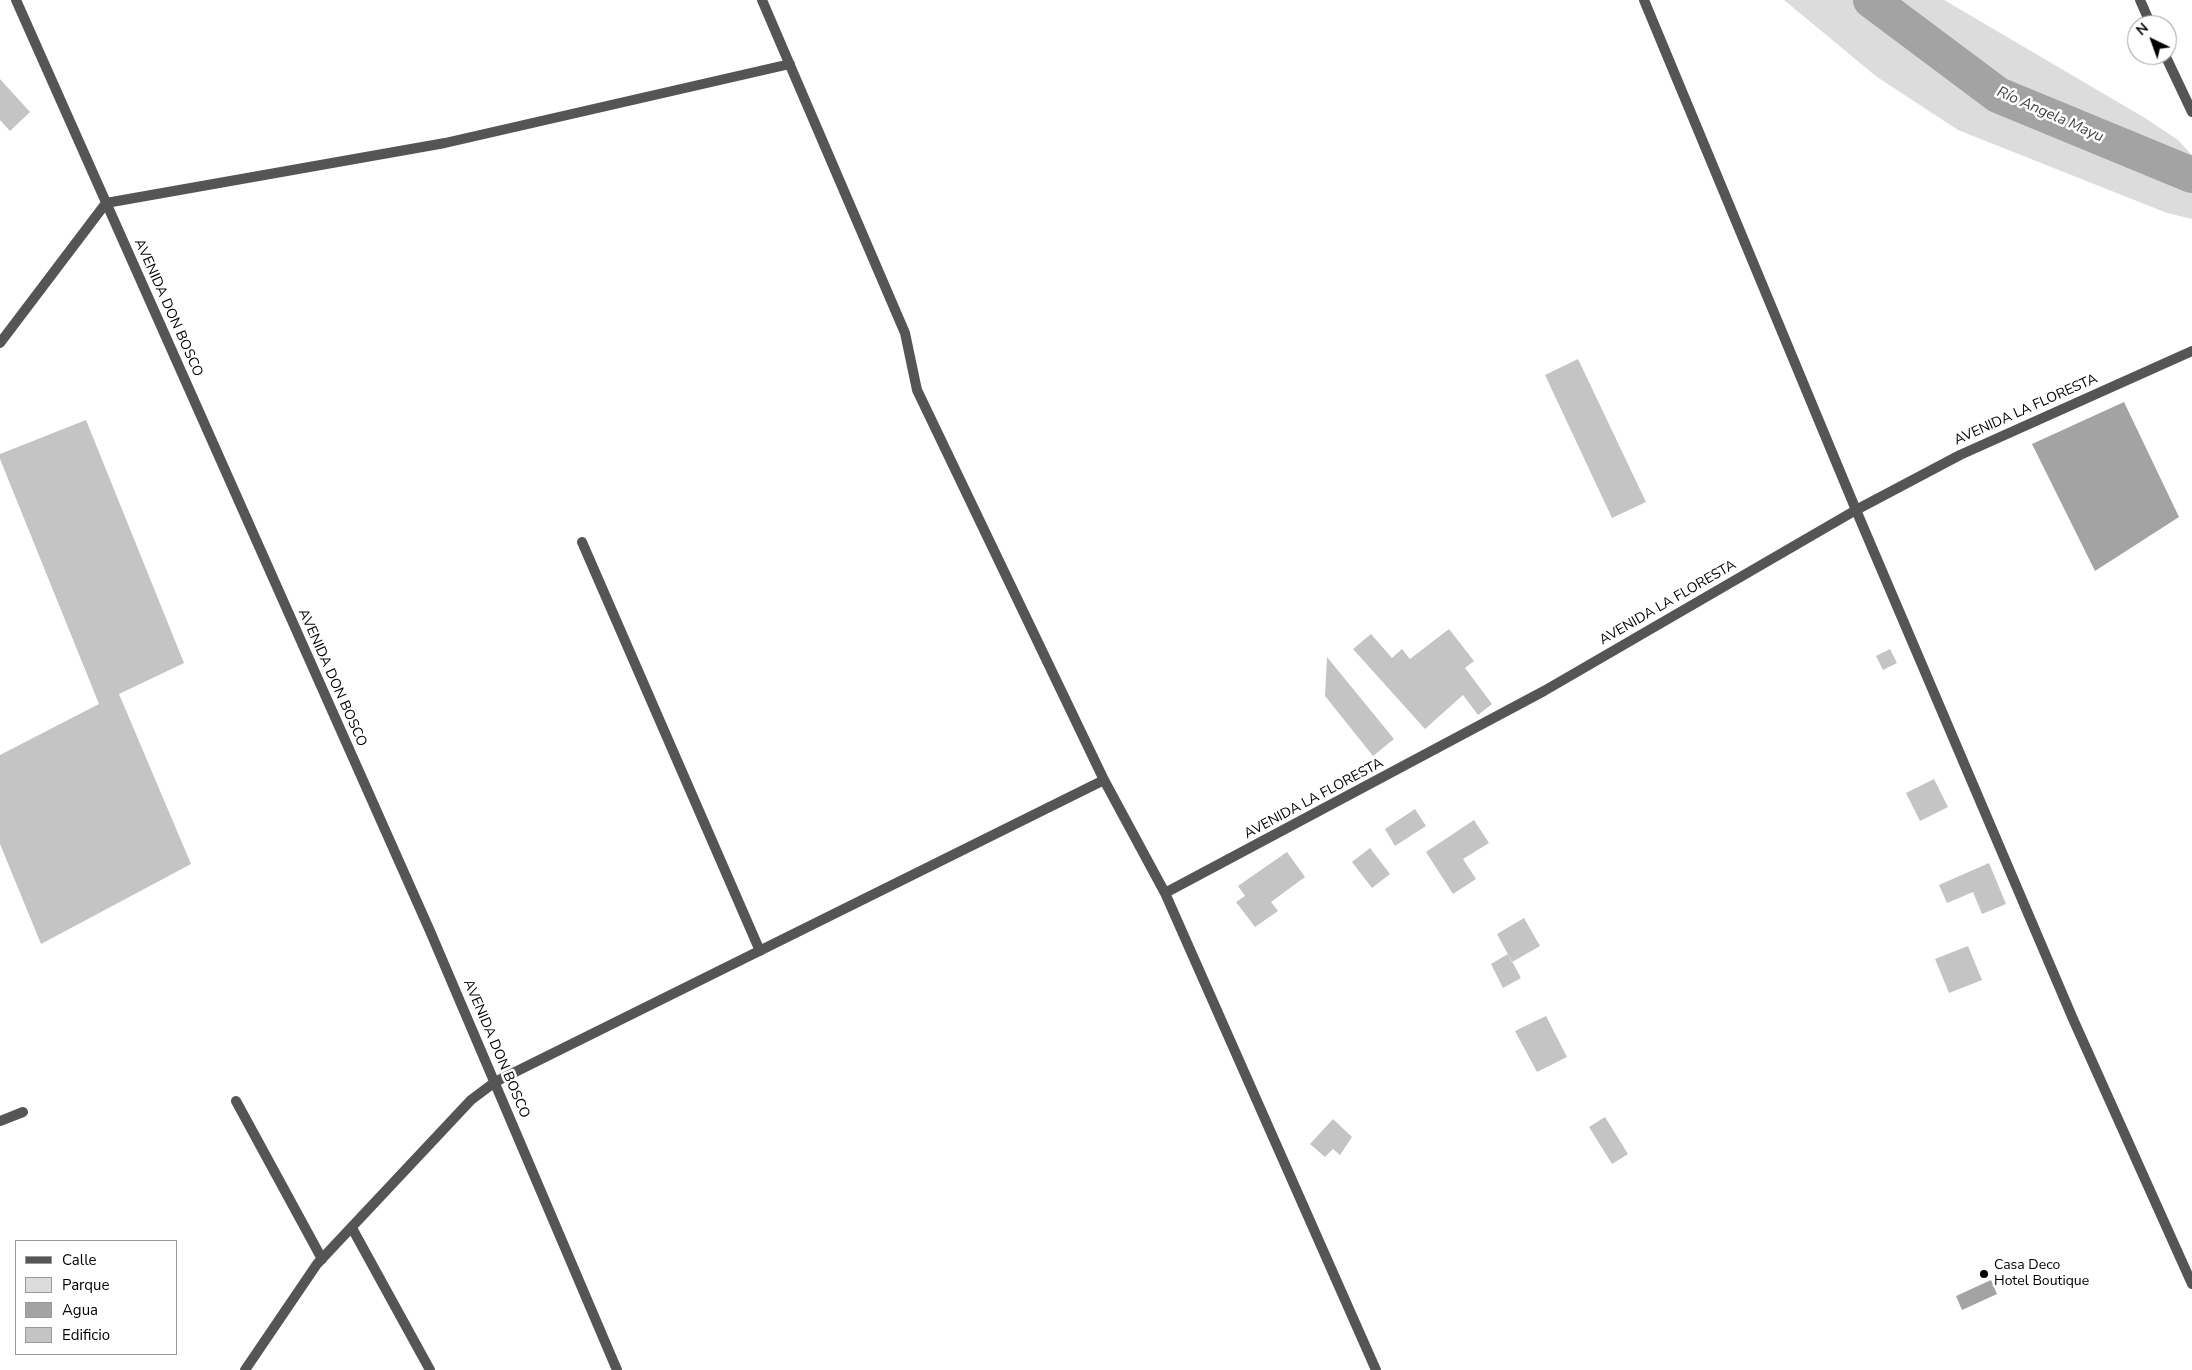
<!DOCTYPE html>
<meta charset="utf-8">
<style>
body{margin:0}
#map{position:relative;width:2192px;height:1370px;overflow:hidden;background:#fff;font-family:"Nunito Sans",sans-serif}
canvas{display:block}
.legend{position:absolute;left:15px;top:1240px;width:162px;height:115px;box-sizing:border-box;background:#fff;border:1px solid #999;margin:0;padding:6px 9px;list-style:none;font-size:15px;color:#000}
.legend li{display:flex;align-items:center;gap:10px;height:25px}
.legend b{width:25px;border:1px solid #999}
.north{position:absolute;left:2127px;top:15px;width:50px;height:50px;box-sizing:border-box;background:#fff;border:1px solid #999;border-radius:50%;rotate:318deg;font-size:14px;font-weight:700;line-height:20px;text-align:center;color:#000}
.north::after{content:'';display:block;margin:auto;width:18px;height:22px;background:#000;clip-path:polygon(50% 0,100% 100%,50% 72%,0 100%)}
</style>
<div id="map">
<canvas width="2192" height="1370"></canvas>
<ul class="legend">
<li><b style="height:6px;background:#555"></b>Calle</li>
<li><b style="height:14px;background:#dcdcdc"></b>Parque</li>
<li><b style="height:14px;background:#a3a3a3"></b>Agua</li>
<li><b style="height:14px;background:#c4c4c4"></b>Edificio</li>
</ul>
<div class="north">N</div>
</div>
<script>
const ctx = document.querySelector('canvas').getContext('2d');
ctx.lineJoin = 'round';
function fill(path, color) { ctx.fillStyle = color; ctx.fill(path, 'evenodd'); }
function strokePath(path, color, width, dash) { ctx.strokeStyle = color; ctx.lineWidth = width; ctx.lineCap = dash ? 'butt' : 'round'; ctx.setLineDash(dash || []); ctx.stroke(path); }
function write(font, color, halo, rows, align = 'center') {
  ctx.font = font + ' "Nunito Sans",sans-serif'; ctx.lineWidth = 5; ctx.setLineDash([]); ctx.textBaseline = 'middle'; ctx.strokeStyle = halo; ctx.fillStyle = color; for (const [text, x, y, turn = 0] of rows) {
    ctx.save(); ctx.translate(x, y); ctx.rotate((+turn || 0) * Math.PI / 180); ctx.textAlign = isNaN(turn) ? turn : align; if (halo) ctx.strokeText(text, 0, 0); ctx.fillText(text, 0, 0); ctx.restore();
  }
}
const green = new Path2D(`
 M1784,0h160l201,118 33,22 14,15v64l-25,-6 -209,-83 -81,-53z`);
const water = new Path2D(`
 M2124,402l55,115 -84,54 -63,-127z
 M1991,1280l6,14 -35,16 -6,-14z`);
const river = new Path2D(`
 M1871,0l127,95 194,80`);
const building = new Path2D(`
 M0,79l30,33 -20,19 -10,-11z
 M1578,359l68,143 -34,16 -67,-143z
 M86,420l98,243 -65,31 72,170 -150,80 -41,-100v-89l99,-51 -99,-245v-5z
 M1449,629l25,32 -9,7 27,36 -14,11 -15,-20 -38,34 -72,-80 18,-15 21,24 10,-9 8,10z
 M1890,649l7,14 -14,7 -7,-14z
 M1327,657l67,82 -21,17 -48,-60z
 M1934,779l14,28 -28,14 -14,-28z
 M1415,809l11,17 -31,20 -10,-17z
 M1474,820l15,23 -26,16 13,20 -23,15 -27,-42z
 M1370,848l20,26 -18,14 -20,-26z
 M1287,852l18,25 -34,25 7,9 -23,16 -19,-25 9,-6 -7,-10z
 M1989,863l17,41 -24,10 -9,-22 -26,11 -8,-18z
 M1524,918l16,28 -28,16 -15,-28z
 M1968,946l14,34 -33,13 -14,-34z
 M1508,954l13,24 -18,10 -12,-24z
 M1546,1016l21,41 -30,15 -22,-41z
 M1605,1117l23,37 -16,10 -23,-37z
 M1333,1119l19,18 -12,18 -7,-6 -8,8 -15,-13z`);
const service = new Path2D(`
 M1644,0l212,510
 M582,542l178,409
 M236,1101l86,158
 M0,1121l23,-9
 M352,1228l78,142`);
const minor = new Path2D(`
 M16,0l414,931 187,439
 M762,0l143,333 12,57 187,390 61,113 211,477
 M2140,0l11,25
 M2165,55l27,57
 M0,343l106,-140 339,-60 345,-79
 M1856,510l217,509 119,265
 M1165,893l379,-202 312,-181 104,-55 232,-104
 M245,1370l72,-106 154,-164 24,-18 609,-302`);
const markers = [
 [1984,1274,5,"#000"]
];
const streetNames = [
 ["AVENIDA DON BOSCO",168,308,66],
 ["AVENIDA LA FLORESTA",2026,410,-24],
 ["AVENIDA LA FLORESTA",1668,603,-30],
 ["AVENIDA DON BOSCO",332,678,66],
 ["AVENIDA LA FLORESTA",1314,799,-28],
 ["AVENIDA DON BOSCO",496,1049,67]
];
const poiNames = [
 ["Casa Deco",1994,1266],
 ["Hotel Boutique",1994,1282]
];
const waterNames = [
 ["Río Angela Mayu",2050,115,24]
];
fill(green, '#dcdcdc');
fill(water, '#a3a3a3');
strokePath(river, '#a3a3a3', 36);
fill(building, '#c4c4c4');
strokePath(service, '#555', 10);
strokePath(minor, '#555', 10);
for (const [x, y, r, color] of markers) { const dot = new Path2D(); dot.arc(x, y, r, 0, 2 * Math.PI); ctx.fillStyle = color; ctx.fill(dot); strokePath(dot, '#fff', 2); }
write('14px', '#000', '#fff', streetNames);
write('14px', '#000', '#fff', poiNames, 'left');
write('italic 15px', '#444', '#fff', waterNames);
</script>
